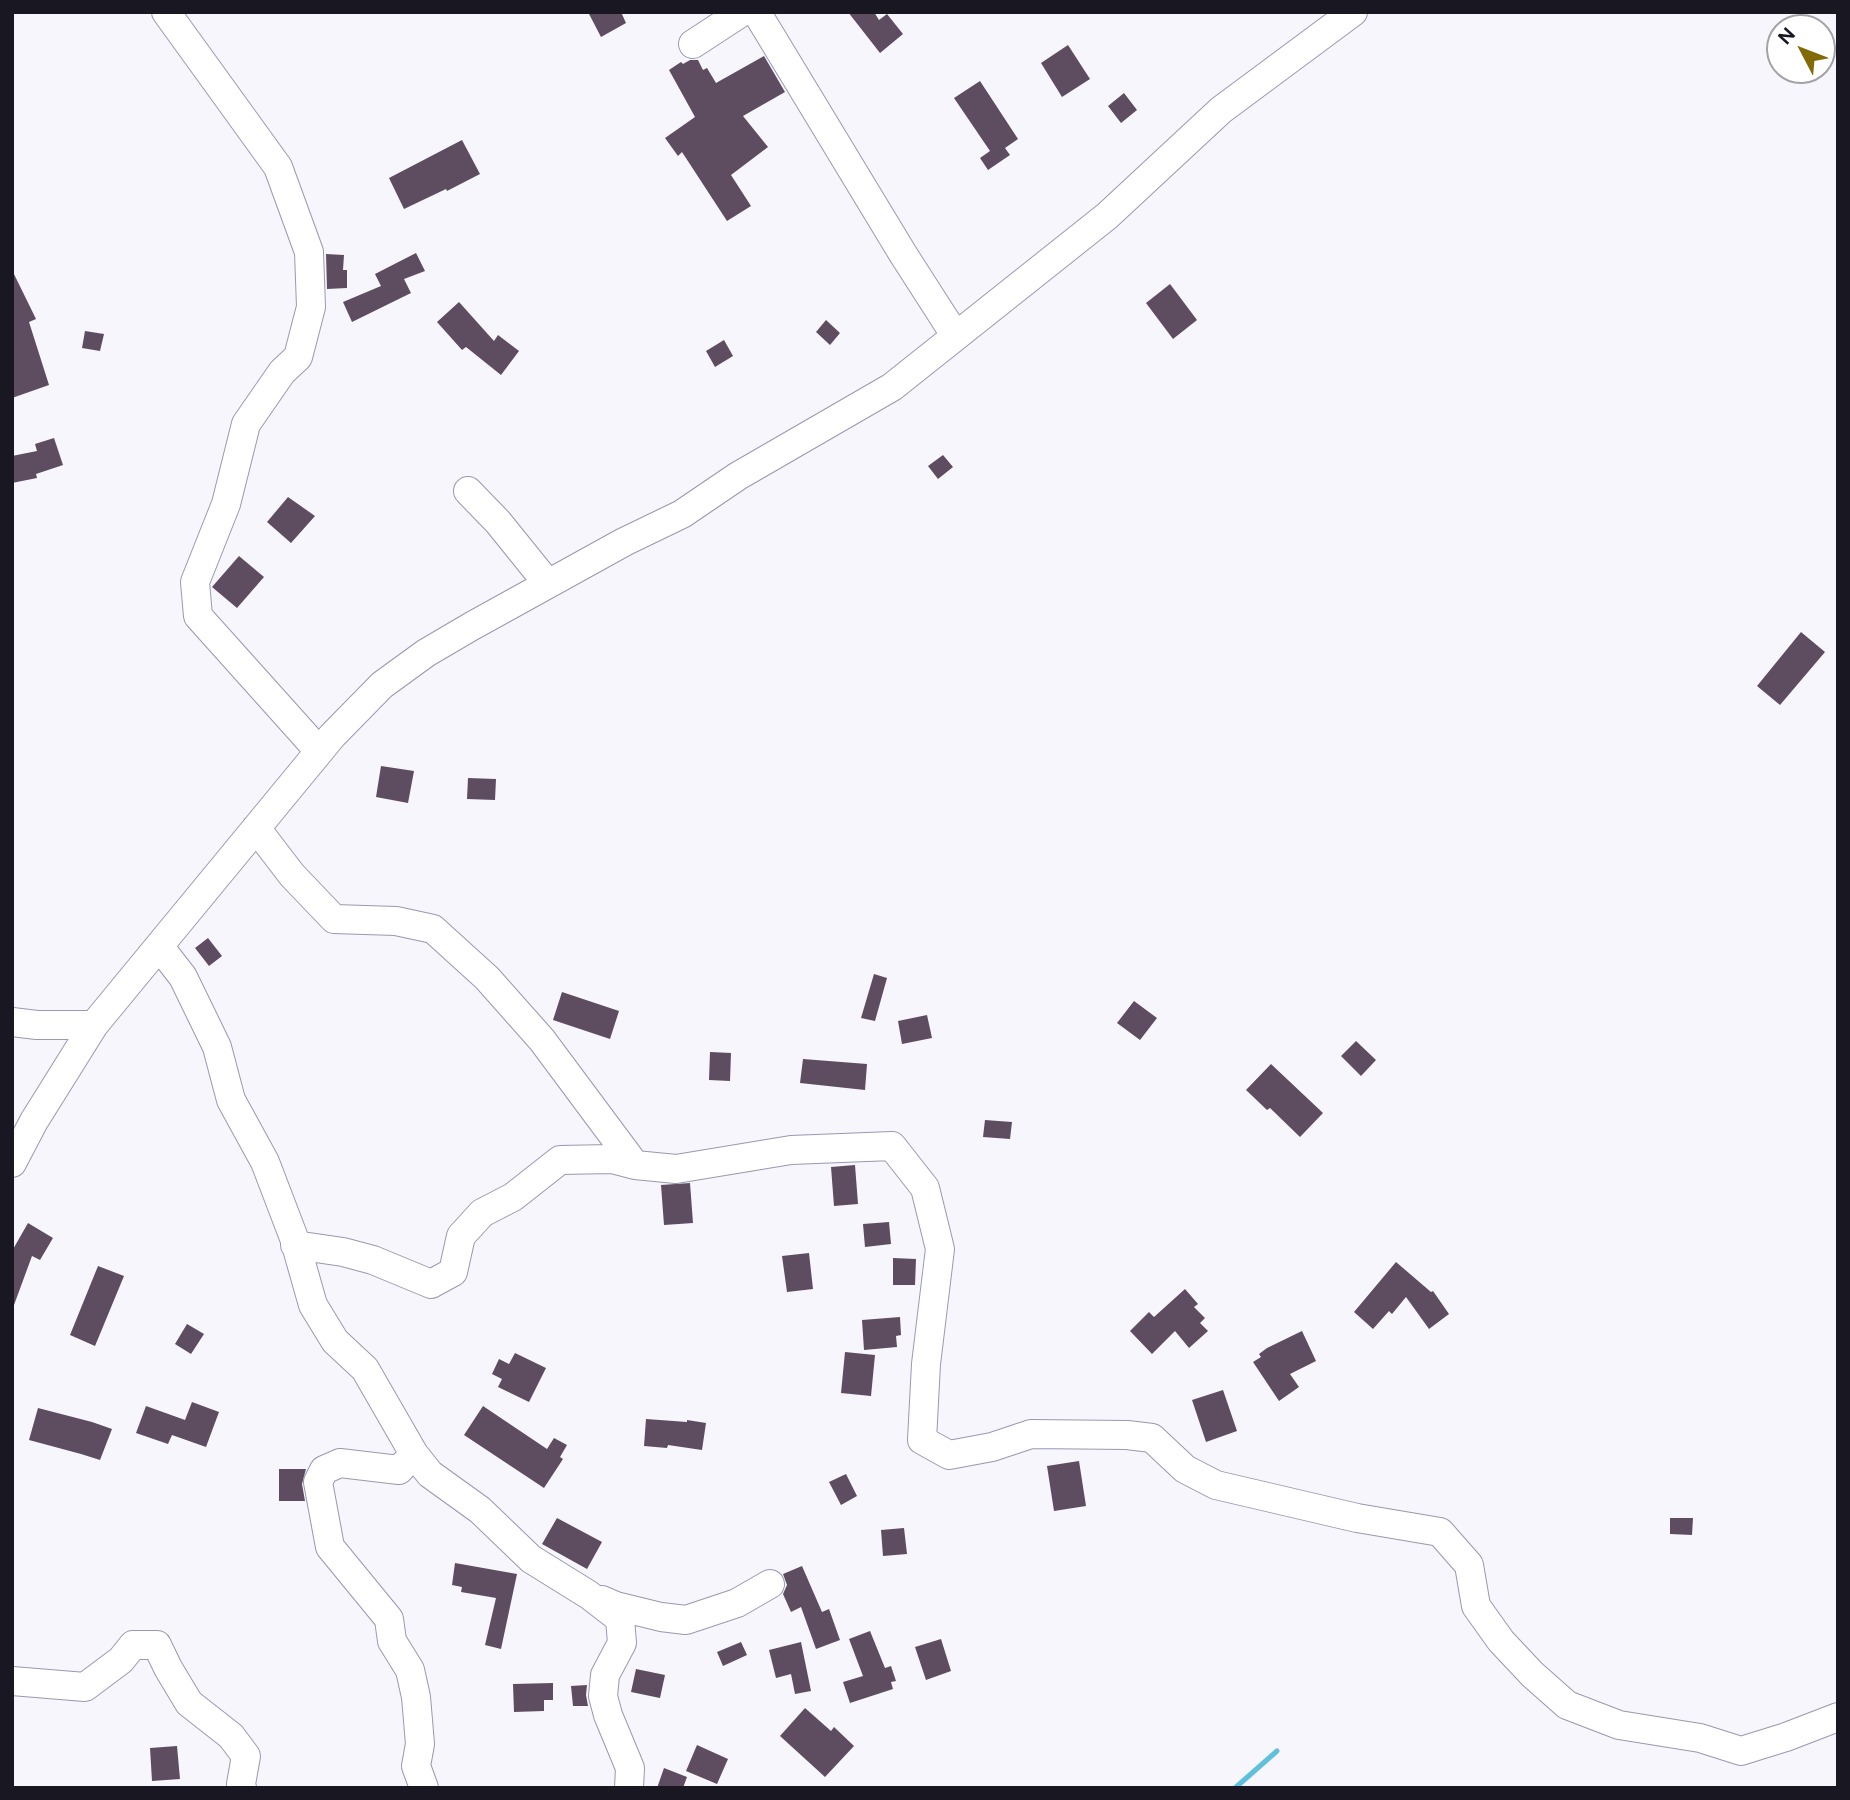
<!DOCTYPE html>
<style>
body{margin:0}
#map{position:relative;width:1850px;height:1800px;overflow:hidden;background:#f6f6fc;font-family:Figtree,sans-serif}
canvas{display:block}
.frame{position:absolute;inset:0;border:14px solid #181722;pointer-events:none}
.north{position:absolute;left:1766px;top:14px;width:70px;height:70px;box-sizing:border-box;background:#fff;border:2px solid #a3a2a7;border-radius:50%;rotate:312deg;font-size:19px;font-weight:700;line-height:28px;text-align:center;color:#181722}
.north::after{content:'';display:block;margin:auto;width:24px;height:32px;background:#826b06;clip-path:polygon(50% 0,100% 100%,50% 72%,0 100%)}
</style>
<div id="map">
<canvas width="1850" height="1800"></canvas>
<div class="frame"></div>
<div class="north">N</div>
</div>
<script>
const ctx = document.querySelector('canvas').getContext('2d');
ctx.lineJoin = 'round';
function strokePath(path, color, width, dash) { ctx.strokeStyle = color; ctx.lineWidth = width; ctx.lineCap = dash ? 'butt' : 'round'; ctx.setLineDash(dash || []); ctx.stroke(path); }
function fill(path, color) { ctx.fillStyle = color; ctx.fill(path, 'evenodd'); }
const stream = new Path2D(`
 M1235,1788l42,-37`);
const building = new Path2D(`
 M588,12h33l5,11 -25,14z
 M848,12h26l5,8 8,-6 16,20 -23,19z
 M1068,45l22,34 -28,18 -21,-34z
 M764,56l21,36 -42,24 25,31 -37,28 20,31 -24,15 -45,-69 -4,4 -13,-18 30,-21 -26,-47 12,-8 2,2 7,-4h8l5,10 4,-2 9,15z
 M980,81l38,58 -13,9 5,7 -22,15 -8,-12 10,-7 -36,-53z
 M1124,93l13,17 -16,13 -13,-17z
 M462,140l18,34 -33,17 -1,-2 -42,20 -15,-31z
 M416,253l9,18 -21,8 7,14 -59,29 -9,-20 38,-16 -6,-12z
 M326,254l18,1 -1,15h4v18l-20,1z
 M12,270l24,49 -7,3 20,63 -37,13z
 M1170,284l27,36 -24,19 -27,-36z
 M459,302l35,39 4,-6 21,16 -18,24 -35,-28 -4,3 -25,-28z
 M826,320l14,13 -10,12 -14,-13z
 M85,331l19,3 -4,17 -18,-3z
 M724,340l9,16 -18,11 -9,-16z
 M54,438l9,27 -27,9 1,4 -25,5v-27l25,-5 -2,-7z
 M943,455l10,12 -15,12 -10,-13z
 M288,497l27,19 -24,27 -24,-21z
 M239,556l25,21 -27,31 -25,-21z
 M1801,632l24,20 -45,53 -23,-19z
 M381,766l33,5 -6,32 -32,-6z
 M468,778l28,1 -1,21 -28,-1z
 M208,938l14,18 -13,10 -14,-18z
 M874,974l13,4 -12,43 -14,-3z
 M562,992l57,19 -9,28 -57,-19z
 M1134,1001l23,17 -17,22 -23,-17z
 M927,1015l5,23 -30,6 -4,-23z
 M1356,1041l20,19 -15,16 -20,-20z
 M710,1052l21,1 -1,28 -21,-1z
 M803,1059l64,5 -2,26 -65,-7z
 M1271,1064l52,49 -23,24 -30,-29 -3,2 -21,-20z
 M985,1120l27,2 -2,17 -27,-2z
 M855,1165l3,39 -24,2 -3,-39z
 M690,1183l3,40 -29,2 -3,-40z
 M889,1222l2,22 -26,3 -2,-23z
 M28,1223l25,15 -13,22 -8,-4 -18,49h-2v-54z
 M809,1253l4,36 -26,3 -5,-36z
 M893,1258l23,1 -1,26h-22z
 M1396,1262l35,30 2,-1 16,23 -20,15 -23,-32 -14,17 -3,-3 -16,18 -19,-17z
 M98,1266l26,10 -29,70 -25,-11z
 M1185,1289l13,15 -4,3 11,11 -5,5 8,8 -19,17 -14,-17 -23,23 -22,-23 19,-19 5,5z
 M900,1317l1,18 -5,1 1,11 -33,3 -2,-30z
 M187,1324l17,10 -13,20 -16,-10z
 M1302,1331l14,30 -26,13 9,13 -20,14 -26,-39 8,-5 -2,-3 8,-6z
 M845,1352l30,3 -4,41 -30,-3z
 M515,1353l31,15 -17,34 -31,-15 4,-8 -10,-5 7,-15 10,5z
 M1223,1390l14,41 -31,11 -14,-42z
 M192,1402l27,10 -13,35 -34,-12 -4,9 -32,-11 10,-27 39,14z
 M483,1406l64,43 7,-11 13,7 -7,12 3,2 -19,29 -80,-53z
 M38,1408l54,14 20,7 -12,31 -19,-6 -52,-14z
 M646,1419l41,3v-2l19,3 -4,27 -34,-5 -1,3 -23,-2z
 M1079,1461l7,45 -32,5 -7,-45z
 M279,1469h27l-4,15 3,17h-26z
 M846,1474l11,22 -16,9 -12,-23z
 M557,1518l45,24 -15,27 -45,-25z
 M1670,1518h23l-1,17 -22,-1z
 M904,1528l3,26 -24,2 -2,-26z
 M455,1563l62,11 -16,75 -16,-4 11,-47 -35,-6 1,-5 -10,-2z
 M802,1566l20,46 7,-3 11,31 -24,9 -15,-42 -10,5 -8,-18 4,-9 -4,-11z
 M870,1631l15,37 6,-2 5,15 -5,1 2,7 -43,14 -7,-21 20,-6 -14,-37z
 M941,1639l10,32 -25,9 -11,-33z
 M741,1642l6,13 -24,11 -6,-14z
 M801,1642l10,49 -16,3 -4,-20 -15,4 -7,-28z
 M636,1669l29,6 -5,23 -29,-6z
 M553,1683v17h-9v11l-30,1 -1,-28z
 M587,1685l-1,10 2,11h-15l-2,-20z
 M805,1708l26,23 3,-4 20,19 -29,31 -45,-41z
 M697,1745l31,14 -11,25 -31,-13z
 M177,1746l3,33 -28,2 -2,-33z
 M664,1768l23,9 -4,11h-26z`);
const minor = new Path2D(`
 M166,12l112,155 31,85 2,55 -13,50 -16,15 -36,52 -20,80 -31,78 3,34 121,135
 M755,12l2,1 146,241 52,81
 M693,44l49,-32
 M468,491l30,31 50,62
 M256,828l36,47 42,44 62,2 37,8 54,49 55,62 93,125 41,4 115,-19 101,-4 33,42 15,61 -14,115 -4,76 27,15 43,-8 39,-13 96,1 25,3 33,31 31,16 141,33 83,14 29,33 7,41 25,35 31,33 35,31 52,20 81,13 41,13 45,-14 52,-20
 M159,946l24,31 34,70 14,53 34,62 29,76 19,67 22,36 30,28 49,85 16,20 50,36 51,49 58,36 31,24 2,24 -17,32 -2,21 5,19 22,53 -1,20
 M12,1022l25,3h57
 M12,1163l22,-42 60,-96 238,-289 50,-51 44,-32 46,-27 152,-84 58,-28 56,-38 154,-89 215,-171 114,-106 132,-98
 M295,1245l48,7 30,8 58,24 22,-12 8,-36 21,-23 31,-16 47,-37 52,-1 23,6
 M414,1454l-15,16 -59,-7 -16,7 -6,12 12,65 59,72 3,22 18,29 6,27 4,47 -4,22 8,22
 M602,1600l14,6 45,11 25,3 51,-17 33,-19
 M12,1681l73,6 36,-27 12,-15h24l11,23 21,35 42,33 15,20 -5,28 1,4`);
strokePath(stream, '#60c0dc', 5);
fill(building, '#5e4c61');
strokePath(minor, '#9998b3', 30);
strokePath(minor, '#fff', 28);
</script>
